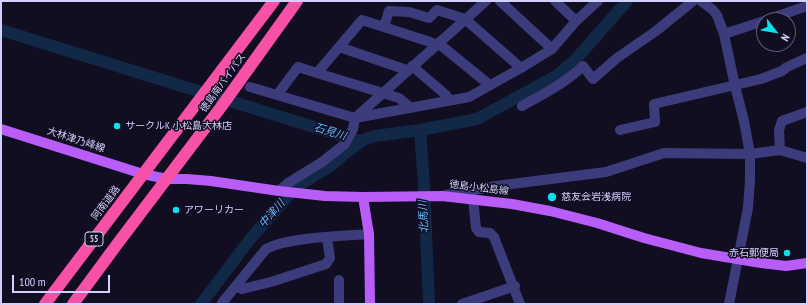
<!DOCTYPE html>
<meta charset="utf-8">
<style>
body{margin:0}
#map{position:relative;width:808px;height:305px;overflow:hidden;background:#110e21;font-family:"PT Sans Narrow",sans-serif}
canvas{display:block}
.frame{position:absolute;inset:0;border:2px solid #d4d0fd;pointer-events:none}
.north{position:absolute;left:756px;top:12px;width:40px;height:40px;box-sizing:border-box;background:#110e21;border:1px solid #5f5c79;border-radius:50%;rotate:121deg;font-size:11px;font-weight:700;line-height:16px;text-align:center;color:#d4d0fd}
.north::after{content:'';display:block;margin:auto;width:14px;height:18px;background:#0cdeed;clip-path:polygon(50% 0,100% 100%,50% 72%,0 100%)}
.scale{position:absolute;left:12px;top:275px;width:98px;height:18px;box-sizing:border-box;border:2px solid #d4d0fd;border-top:0;padding-left:5px;font-size:12px;line-height:14px;white-space:nowrap;color:#d4d0fd;-webkit-text-stroke:3px #110e21;paint-order:stroke}
</style>
<div id="map">
<canvas width="808" height="305"></canvas>
<div class="frame"></div>
<div class="north">N</div>
<div class="scale">100 m</div>
</div>
<script>
const ctx = document.querySelector('canvas').getContext('2d');
ctx.lineJoin = 'round';
function strokePath(path, color, width, dash) { ctx.strokeStyle = color; ctx.lineWidth = width; ctx.lineCap = dash ? 'butt' : 'round'; ctx.setLineDash(dash || []); ctx.stroke(path); }
function write(font, color, halo, rows, align = 'center') {
  ctx.font = font + ' "PT Sans Narrow","Noto Sans JP",sans-serif'; ctx.lineWidth = 3; ctx.setLineDash([]); ctx.textBaseline = 'middle'; ctx.strokeStyle = halo; ctx.fillStyle = color; for (const [text, x, y, turn = 0] of rows) {
    ctx.save(); ctx.translate(x, y); ctx.rotate((+turn || 0) * Math.PI / 180); ctx.textAlign = isNaN(turn) ? turn : align; if (halo) ctx.strokeText(text, 0, 0); ctx.fillText(text, 0, 0); ctx.restore();
  }
}
const river = new Path2D(`
 M1,30l358,111
 M420,130l4,55 5,119
 M201,304l50,-66 45,-51 36,-22 11,-10 22,-16 10,-3 45,-6 57,-11 81,-44 18,-16 51,-58`);
const minor = new Path2D(`
 M500,1l52,48
 M701,1l12,9 4,5 7,19 11,52 9,35 6,33v26l-2,28 -19,96
 M766,20l41,-14
 M576,21l22,-20
 M384,27l-22,-7 -45,53 82,25 12,10
 M724,34l40,-13
 M438,43l48,39 3,4
 M435,46l-5,-4 -46,-15 5,-16 20,1 20,6 8,-8 28,9 56,49
 M339,47l68,23
 M412,66l34,29 3,5
 M250,87l105,31 114,-21 52,-29 31,-19 24,-28 -21,-20
 M277,95l21,-28 19,6
 M522,106c22,-12 43,-23 61,-40l10,13 24,-21 39,-27 37,-30
 M620,130l35,-8 -1,-18 107,-25 21,-8 5,-4 20,-9
 M780,150l27,8
 M279,191l9,-8 34,-21 23,-18 8,-15 2,-11 131,-117
 M446,195l50,-9 110,-14 58,-19 86,1 30,-4 -1,-20 3,-9 25,-9
 M473,199l3,29 3,4 11,1 4,4 26,67
 M339,280v24
 M236,286l6,3 29,-7 55,-18 4,-6 -3,-20
 M222,303l44,-54c21,-12 77,-13 103,-15
 M462,304l53,-18`);
const major = new Path2D(`
 M1,129l142,45 24,5h20l24,2 68,10 46,5 38,1 79,-1 70,8 38,7 47,12 47,15 57,15 60,10 25,3 21,-3
 M363,197l6,37 1,70`);
const highway = new Path2D(`
 M45,304l229,-303
 M73,304l45,-61 103,-136 76,-106`);
const markers = [
 [117,126,4,"#0cdeed"],
 [552,197,5,"#0cdeed"],
 [176,210,4,"#0cdeed"],
 [787,253,4,"#0cdeed"]
];
const shields = [
 [94,239,18]
];
const shieldNames = [
 ["55",94,239]
];
const streetNames = [
 ["徳島南バイパス",223,83,-54],
 ["大林津乃峰線",76,140,18],
 ["徳島小松島線",479,188,7],
 ["阿南道路",106,203,-53]
];
const poiNames = [
 ["サークルK 小松島大林店",125,126],
 ["慈友会岩浅病院",561,197],
 ["アワーリカー",184,210],
 ["赤石郵便局",779,253,"right"]
];
const waterNames = [
 ["石見川",330,132,17],
 ["中津川",272,214,-49],
 ["北馬川",424,217,-93]
];
strokePath(river, '#112847', 12);
strokePath(minor, '#3c3c7d', 10);
strokePath(major, '#b85df7', 10);
strokePath(highway, '#f651a6', 12);
for (const [x, y, r, color] of markers) { const dot = new Path2D(); dot.arc(x, y, r, 0, 2 * Math.PI); ctx.fillStyle = color; ctx.fill(dot); strokePath(dot, '#110e21', 1.5); }
for (const [x, y, w] of shields) { const box = new Path2D(); box.roundRect(x - w / 2, y - 7, w, 14, 3); ctx.fillStyle = '#110e21'; ctx.fill(box); strokePath(box, '#d4d0fd', 1); }
write('bold 9px', '#d4d0fd', null, shieldNames);
write('10px', '#d4d0fd', '#110e21', streetNames);
write('10px', '#d4d0fd', '#110e21', poiNames, 'left');
write('italic 11px', '#63b8f7', '#110e21', waterNames);
</script>
